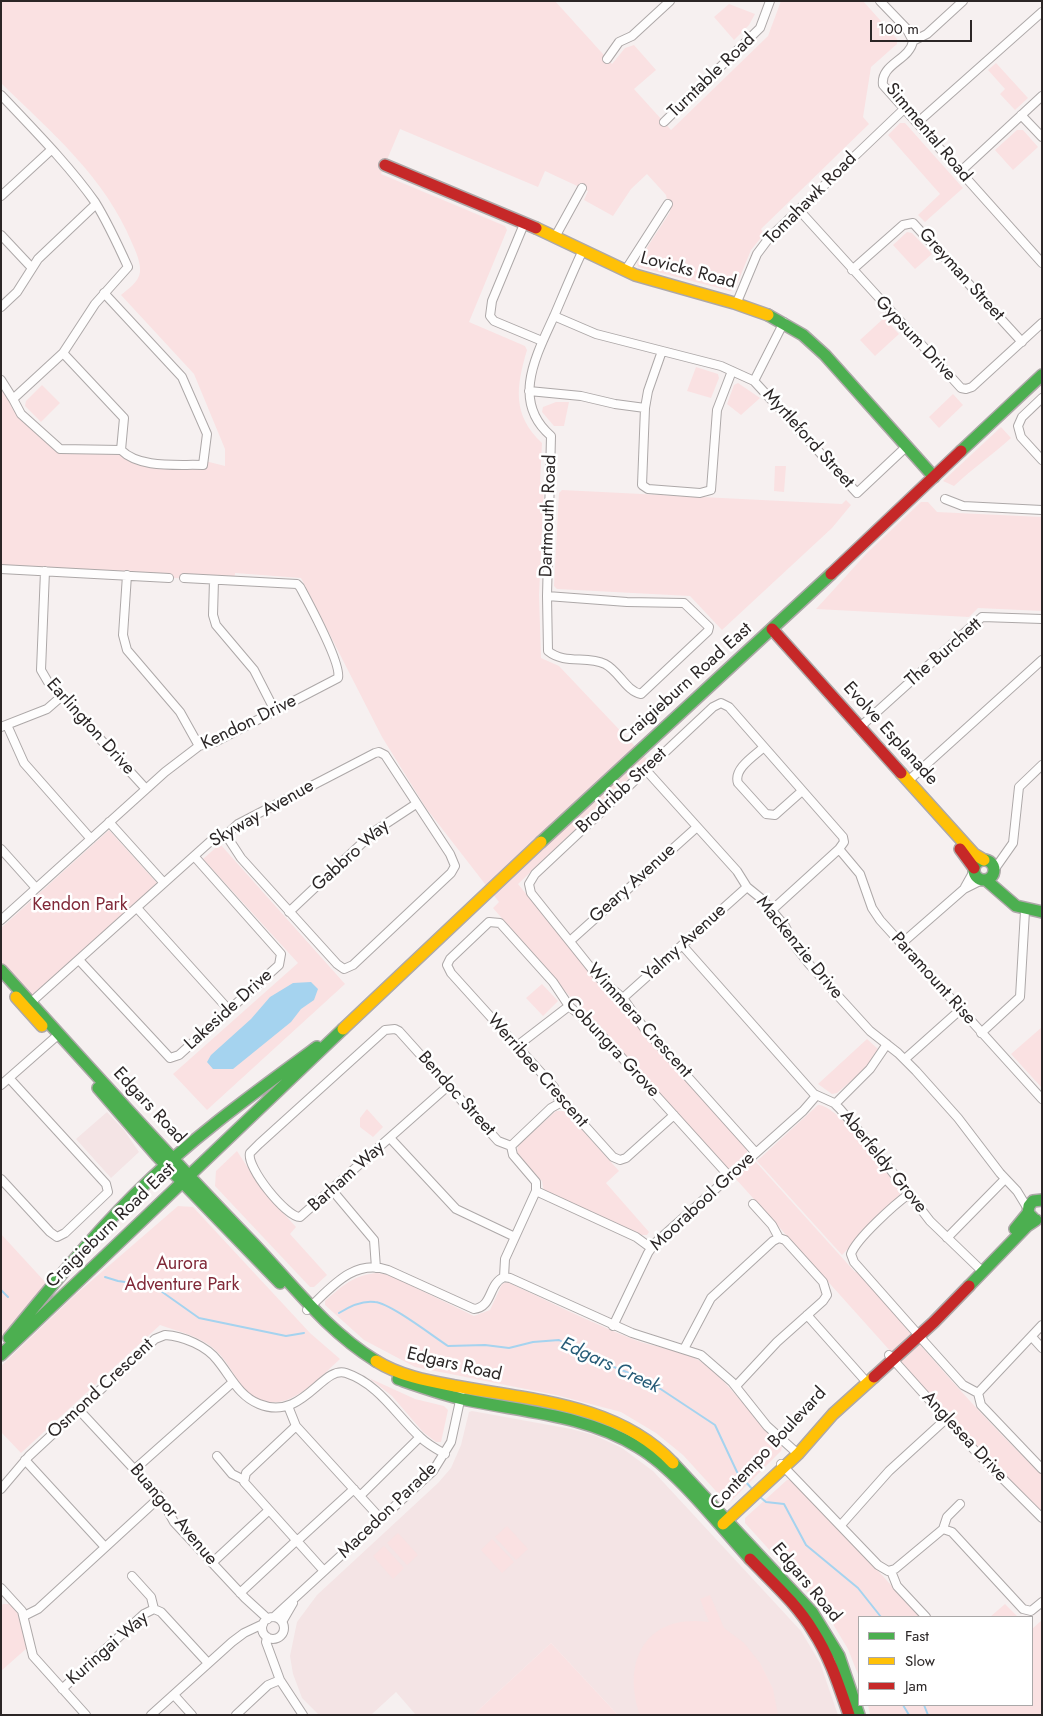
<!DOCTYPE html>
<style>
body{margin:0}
#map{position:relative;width:1043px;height:1716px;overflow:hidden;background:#f6f0f0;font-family:Jost,sans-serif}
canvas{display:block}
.frame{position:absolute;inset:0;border:2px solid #2b2626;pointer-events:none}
.legend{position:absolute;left:858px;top:1616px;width:175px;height:90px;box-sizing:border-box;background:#fff;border:1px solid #aaa8a8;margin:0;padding:6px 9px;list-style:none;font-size:15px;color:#2b2626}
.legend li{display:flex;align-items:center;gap:10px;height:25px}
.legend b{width:25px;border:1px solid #aaa8a8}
.scale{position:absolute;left:870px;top:20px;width:102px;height:22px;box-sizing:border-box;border:2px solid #2b2626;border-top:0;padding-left:6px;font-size:15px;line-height:18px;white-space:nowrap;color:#2b2626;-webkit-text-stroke:4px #fff;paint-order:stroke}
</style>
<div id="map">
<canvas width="1043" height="1716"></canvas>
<div class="frame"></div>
<ul class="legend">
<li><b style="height:6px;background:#4caf50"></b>Fast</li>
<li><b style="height:6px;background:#ffc107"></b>Slow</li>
<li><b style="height:6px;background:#c62828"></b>Jam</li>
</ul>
<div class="scale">100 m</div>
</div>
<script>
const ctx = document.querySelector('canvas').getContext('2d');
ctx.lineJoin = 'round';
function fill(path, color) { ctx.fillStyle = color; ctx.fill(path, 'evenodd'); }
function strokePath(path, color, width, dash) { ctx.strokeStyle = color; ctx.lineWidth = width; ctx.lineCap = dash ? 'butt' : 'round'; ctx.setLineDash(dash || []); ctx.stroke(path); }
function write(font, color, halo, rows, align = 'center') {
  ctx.font = font + ' Jost,sans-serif'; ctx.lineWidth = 5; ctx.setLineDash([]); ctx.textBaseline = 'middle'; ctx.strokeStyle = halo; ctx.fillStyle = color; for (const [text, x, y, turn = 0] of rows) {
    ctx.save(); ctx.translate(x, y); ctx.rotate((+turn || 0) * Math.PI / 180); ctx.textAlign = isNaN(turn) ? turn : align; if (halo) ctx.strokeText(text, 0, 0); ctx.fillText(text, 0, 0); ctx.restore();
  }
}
const built = new Path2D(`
 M107,1112l17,18 15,22 -28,26 -35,-39z
 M472,1411l99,18 23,6 28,13 31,23 148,160 19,32 18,52h-220l-67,-72 -78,72h-57l-20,-23 -25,23h-52l-17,-17 -9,-24 -3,-18 7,-34 20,-27 121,-112 13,-15 10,-23 8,-33z`);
const green = new Path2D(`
 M1,1h554l57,63 13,-16 9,-3 22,25 -22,19 37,41 97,-94 13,-35h82l34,38v5l-26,23 -8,50 6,7 -108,105 3,5 -13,16 -16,39 -5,2 -92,-24 -1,-4 33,-51 -4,-17 -19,-21 -16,15 -18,27 -29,-16 4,-9 -43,-20 -7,16 -138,-58 -19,45 124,52 2,4 -38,92 56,24 2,4c-11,37 -15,65 15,93l-2,39 4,4 -5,109 2,63 18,8 89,94 -130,124 66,80 163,185v6l-19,14 -164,-179 -71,-82 6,-6 -73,-94 -44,-71 -81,-159 -66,-5 -1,8 -233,-12v-189l20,34 34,33 66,3 19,11h65l20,5v-17l-31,-75 -73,-79c7,-6 18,-13 19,-23 1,-9 -4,-20 -8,-29 -27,-66 -81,-111 -131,-160z
 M729,4l26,10 -6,11 -15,15 -20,-23z
 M996,63l32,35 -13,12 -15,-16 5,-5 -17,-19z
 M900,123h5l58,65 -38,34 -7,-7 22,-21 -52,-59z
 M1017,130h6l15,17 -25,23 -18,-20z
 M907,232l5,1 20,21 -17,15 -22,-24z
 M884,318l15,16 -24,22 -15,-16z
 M696,367l22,7 1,4 -8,20 -24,-7z
 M738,383l22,15 -19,17 -14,-11 7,-19z
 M42,385l18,18 -19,19 -16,-16 1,-5z
 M953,394l10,11 -24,23 -10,-11z
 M556,402h13l-5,24h-10l-12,-14 1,-5z
 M1001,427l10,11c-19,17 -38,30 -57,48l-11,-5z
 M775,466h11l-2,26 -10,-1z
 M562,490l280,14 4,-4 5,5 -19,23 -110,102 -32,-34 -133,-7 -3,-3 5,-93z
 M921,502h7l9,10 105,5v94l-64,-3 -9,9 -153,-8 51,-56z
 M109,830l49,54 -126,115 -31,-34v-37z
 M220,844l125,140 -138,126 -34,-36 125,-111 -95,-104z
 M542,984l16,17 -15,15 -17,-18z
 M1042,1027v61l-31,-34z
 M867,1039l11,10 -10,18 -31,26 -5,1 -14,-10z
 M818,1105c20,-1 69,68 82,85v5l-58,60 -85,-94z
 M367,1109l16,18 -10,10 -13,-10v-9z
 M556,1111h9l54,60 -13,12 43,49 -2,3h-7l-96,-43 -2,-11 -25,-26 1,-10z
 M237,1151l26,40 33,36 -6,7 37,41 -13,12h-4l-95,-101 1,-15z
 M755,1161l100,111 2,-1c60,69 118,141 185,203v40l-106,-112 -201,-224z
 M178,1206l15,1 117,126 30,26c-25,23 -63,67 -97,28 -10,-12 -17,-29 -30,-39 -14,-12 -36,-17 -53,-23l-139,128 -20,-21v-66l74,-71z
 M1,1234l46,50 -46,58z
 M378,1273l11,2 85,41 16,-6 12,-26 5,-2c43,20 85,41 128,58 21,8 46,9 65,21 31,21 53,60 82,85l-1,5 -50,50h-6l-42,-46 -27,-22 -35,-21 -65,-17 -141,-28 -51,-27 -39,-35v-4c17,-15 30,-27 53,-28z
 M369,1378l46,21 29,7 4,4 -7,32h-5l-13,-10 -31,-36z
 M787,1480h4l60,61 69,76h-61v60l-11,-28 -23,-38 -80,-88v-5z
 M507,1526l21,23 -12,11 -21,-23z
 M398,1533l20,22 -11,10 -20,-22z
 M492,1539l22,23 -12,11 -21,-23z
 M384,1546l20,22 -11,11 -20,-23z
 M710,1595l14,33 20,15 16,20 13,26 5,26h-138c-19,-55 7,-102 69,-93l-9,-23z
 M3,1604h7l7,7 10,37 -26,23v-65z
 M1005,1604l13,13h-28z
 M1042,1620v95h-172l-2,-10h164v-76z
 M551,1643l67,72h-145z`);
const water = new Path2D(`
 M311,982l7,7 -4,11 -13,9 -10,13 -58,47h-20l-6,-7 4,-7 40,-36 19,-22 23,-14z`);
const stream = new Path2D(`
 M105,1277l13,4 28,4 12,4 41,29 87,18 18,-3
 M1,1290l7,7
 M339,1313c11,-7 23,-13 36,-11 15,1 59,35 73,44l37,-1 24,3 24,-6 26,-2 32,18 56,22 68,45 22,47 16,18
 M760,1497l6,5 18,2 22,41 52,43 23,29
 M903,1705l6,10
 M924,1705l4,10`);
const street = new Path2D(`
 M880,1l26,27 7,13c-3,19 -33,23 -30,44l159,178
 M913,41l14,-7 36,-33
 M607,59l12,-17 13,-6 38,-35
 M1,95c32,34 67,69 94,107 13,21 23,43 33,65l-33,37 -32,49 -50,46 -12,-19
 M1021,115l21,22
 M664,122l96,-94 10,-27
 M917,123l125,-111
 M961,171l81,-75
 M1,196l50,-46
 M799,210l162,178 5,1 6,-2 70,-64
 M524,224l-32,77 -2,15 4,5 48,20
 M1,235l31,33
 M555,237l27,-49
 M852,270l51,-45 10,-2 109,119
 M625,271l43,-67
 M737,302l20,-48 12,-16 135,-129
 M1,307l16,-15 21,-33 58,-55
 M554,316l42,18 125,32 33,15 103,112 50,-47
 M662,351l-14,40 -3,17 -3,77 6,4 52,4 11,-3 6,-80 15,-39
 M63,353l61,65 -3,32
 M754,381l30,-59
 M529,391l52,5 34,8 30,4
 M1042,398l-20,19 -4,9 3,11 21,23
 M13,399l8,15 39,35 61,1c19,19 57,14 82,15l4,-31 -25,-57 -78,-84
 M945,499l18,7 79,4
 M1,569l168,9
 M45,571l-4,99 7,12 98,107
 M127,575l-4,60 4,15 53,62 19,34
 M214,580l-1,35 3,10 38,45 21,41
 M547,596l80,6 57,1 25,24 -1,4 -67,63c-15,-3 -22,-23 -36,-30 -18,-9 -40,1 -57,-13l-1,-55 4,-160c-41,-35 -14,-82 4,-122 9,-21 18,-43 28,-64
 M7,725l17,38 67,76
 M1,727l46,-18 15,-13
 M860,727l122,-110 60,2
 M764,747c-10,9 -31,22 -26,36l28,31 9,1 27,-24
 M645,769l92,102 10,16 16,13 22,26 10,20 14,18 61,67 28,22 18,18 42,47 42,55 17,18 11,18
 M908,781l134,-121
 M109,822l55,61
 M1,849l35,39
 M839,849l21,25 12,34 8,12 162,179
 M994,870l19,-27 6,-56 23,-22
 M965,887l9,-16
 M137,908l92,102
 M289,912l86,-81 41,-27
 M1,920l164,-148 34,-26 16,-4 123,-64c4,-14 -30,-76 -38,-91l-3,-3 -113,-6
 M570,941l127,-114
 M901,944l63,-55 18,-9
 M682,945l132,149 20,9 6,6 40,47 50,65 53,51
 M79,960l91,98 9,-3 100,-90 2,-11 -87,-98
 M623,998l124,-111
 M28,1005l185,-166 13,-4 12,-11 137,-71 4,-1 6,3 65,99 5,12 -4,7 -98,92 -9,4 -7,-5 -96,-106 -15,-23
 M981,1033l39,-36 5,-86
 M517,1046l52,-40
 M905,1059l55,-49
 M1,1085l58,-51
 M835,1104l35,-35 17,-25
 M674,1115l-48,43 -6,2 -7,-3 -45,-50 -8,-4 -6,-16 -103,-114 -4,-8 3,-6 39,-37 11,1 53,59 16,24 26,22 134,148
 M390,1138l66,71 59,28
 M511,1146l40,-38 9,-5
 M756,1153l-112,-125 -21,-30 -24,-20 -68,-85 -2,-9 6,-10 178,-167 8,-4 8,4 114,130 1,5 -5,7 -67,61
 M1,1179l49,53 7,5 8,-4 43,-41 -2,-8 -97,-106
 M332,1190l42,50 2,28
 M536,1191l100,46 15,11
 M909,1194c-14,10 -53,45 -58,60l3,8 61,69
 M753,1204l19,21 7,13
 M947,1238l58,-59
 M504,1277l6,1 122,55 69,22 31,27 35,44 31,28
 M307,1310c23,-21 46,-52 81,-40l86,39c19,-2 14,-25 30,-32l1,-18 31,-68v-9l-23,-27 -2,-9 -13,-5 -99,-110 -4,-2 -10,1 -126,114 -9,9c-4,14 36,64 50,64l148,-131
 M807,1315l56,63
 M613,1326l35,-73 7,-10 148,-132 13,-15
 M919,1336l44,49 15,8 3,12 61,64
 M1032,1337l10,11
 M684,1349l27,-51 62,-57 6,-3 6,2 38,42 4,13 -4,6 -46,41 -41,44
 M889,1355l88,98 65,65
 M978,1393l64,-68
 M288,1406l8,20 85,93
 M79,1410l81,87 14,25 71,76 23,21
 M296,1426l-50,47 -2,9 80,89
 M217,1456l15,18 12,6
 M25,1460l80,87
 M781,1464l97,101 10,6 7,-2 48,-40 4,-12 13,-13
 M135,1469l98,-87
 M1,1489l28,-33 126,-117 10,-4c18,1 42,11 53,26 13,16 21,35 41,43 44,18 63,-39 87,-31 33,11 50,42 74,64 7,7 16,12 25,17
 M360,1496l60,-59
 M841,1525l48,-54 57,-52
 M943,1529l9,3 71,77 8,2 11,-9
 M297,1541l57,-52
 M212,1563l56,-52
 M891,1571l6,15 29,31
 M132,1576l19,21 3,12 7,3 47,51
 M1,1588l21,23 11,45 53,59
 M240,1593l56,-52
 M24,1616l14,-7 122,-112
 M274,1617l159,-146 18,-29 10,-46
 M262 1628a11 11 0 1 1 22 0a11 11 0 1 1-22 0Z
 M282,1622l11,-19
 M267,1637l-1,5 14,38 23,35
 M62,1689l82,-75 10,-5
 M174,1695l18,20
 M151,1715l81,-73 12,-9 19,-9
 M236,1715l32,-30 12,-5`);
const fast = new Path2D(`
 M768,315l35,20 22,20 109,122
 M961,451l81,-76
 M541,842l290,-268
 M974 870a10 10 0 1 1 20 0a10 10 0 1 1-20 0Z
 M986,880l30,26 26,6
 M1,970c83,92 166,184 252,273 40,42 73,87 123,118
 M98,1088l59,68 123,127
 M1033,1218l-5,-5 1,-7 4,-5 9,-1
 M1015,1229l13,-16
 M969,1286l58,-60 9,-6
 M9,1338c40,-49 80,-98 125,-143 56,-56 120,-102 183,-148
 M1,1355l342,-326
 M398,1379c23,8 45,16 69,21 58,12 119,15 171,47 39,23 81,78 112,112
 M673,1463l139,149 27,44 20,59`);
const slow = new Path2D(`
 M536,228l99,47 99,28 34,12
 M901,773l73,81 10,6
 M16,997l26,29
 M343,1029l198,-187
 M376,1361c24,15 52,20 79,25 76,14 163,18 218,77
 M723,1524l75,-70 35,-40 41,-37`);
const jam = new Path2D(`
 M385,165l151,63
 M831,574l130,-123
 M772,629l129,144
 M960,849l14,19
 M874,1377l60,-55 35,-36
 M750,1559c22,23 47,45 63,72 17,26 26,55 36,84`);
const streetNames = [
 ["Turntable Road",712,76,-44],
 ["Simmental Road",928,133,50],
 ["Tomahawk Road",811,199,-45],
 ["Lovicks Road",688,271,15],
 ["Greyman Street",961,275,48],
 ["Gypsum Drive",915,339,47],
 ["Myrtleford Street",808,439,48],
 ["Dartmouth Road",549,516,-88],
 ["The Burchett",944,653,-41],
 ["Craigieburn Road East",686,684,-42],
 ["Kendon Drive",249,723,-26],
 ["Earlington Drive",90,727,48],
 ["Evolve Esplanade",890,734,48],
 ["Brodribb Street",622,791,-43],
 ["Skyway Avenue",262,814,-30],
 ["Gabbro Way",351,856,-42],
 ["Geary Avenue",633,884,-42],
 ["Yalmy Avenue",685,943,-42],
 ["Mackenzie Drive",799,948,51],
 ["Paramount Rise",933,979,48],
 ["Lakeside Drive",229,1010,-42],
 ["Wimmera Crescent",639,1021,48],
 ["Cobungra Grove",612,1048,47],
 ["Werribee Crescent",537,1071,49],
 ["Bendoc Street",456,1094,48],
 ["Edgars Road",149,1106,47],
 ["Aberfeldy Grove",883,1162,51],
 ["Barham Way",347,1177,-42],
 ["Moorabool Grove",703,1202,-43],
 ["Craigieburn Road East",111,1226,-44],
 ["Edgars Road",454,1365,13],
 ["Osmond Crescent",101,1389,-43],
 ["Anglesea Drive",964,1437,47],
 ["Contempo Boulevard",769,1449,-47],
 ["Macedon Parade",388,1511,-44],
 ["Buangor Avenue",173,1515,50],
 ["Edgars Road",806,1583,50],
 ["Kuringai Way",108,1649,-41]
];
const parkNames = [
 ["Kendon Park",80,906],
 ["Aurora",182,1265],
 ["Adventure Park",182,1286]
];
const waterNames = [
 ["Edgars Creek",610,1366,25]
];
fill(built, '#f4e4e5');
fill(green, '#fae1e2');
fill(water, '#a5d3ef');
strokePath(stream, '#a5d3ef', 2);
strokePath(street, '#ada8a8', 10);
strokePath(fast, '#ada8a8', 14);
strokePath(slow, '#ada8a8', 14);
strokePath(jam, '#ada8a8', 14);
strokePath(street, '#fefdfd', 8);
strokePath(fast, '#4caf50', 11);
strokePath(slow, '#ffc107', 11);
strokePath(jam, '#c62828', 11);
write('18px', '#2b2626', '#fff', streetNames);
write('18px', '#802938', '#fff', parkNames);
write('italic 19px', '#265b77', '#fff', waterNames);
</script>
